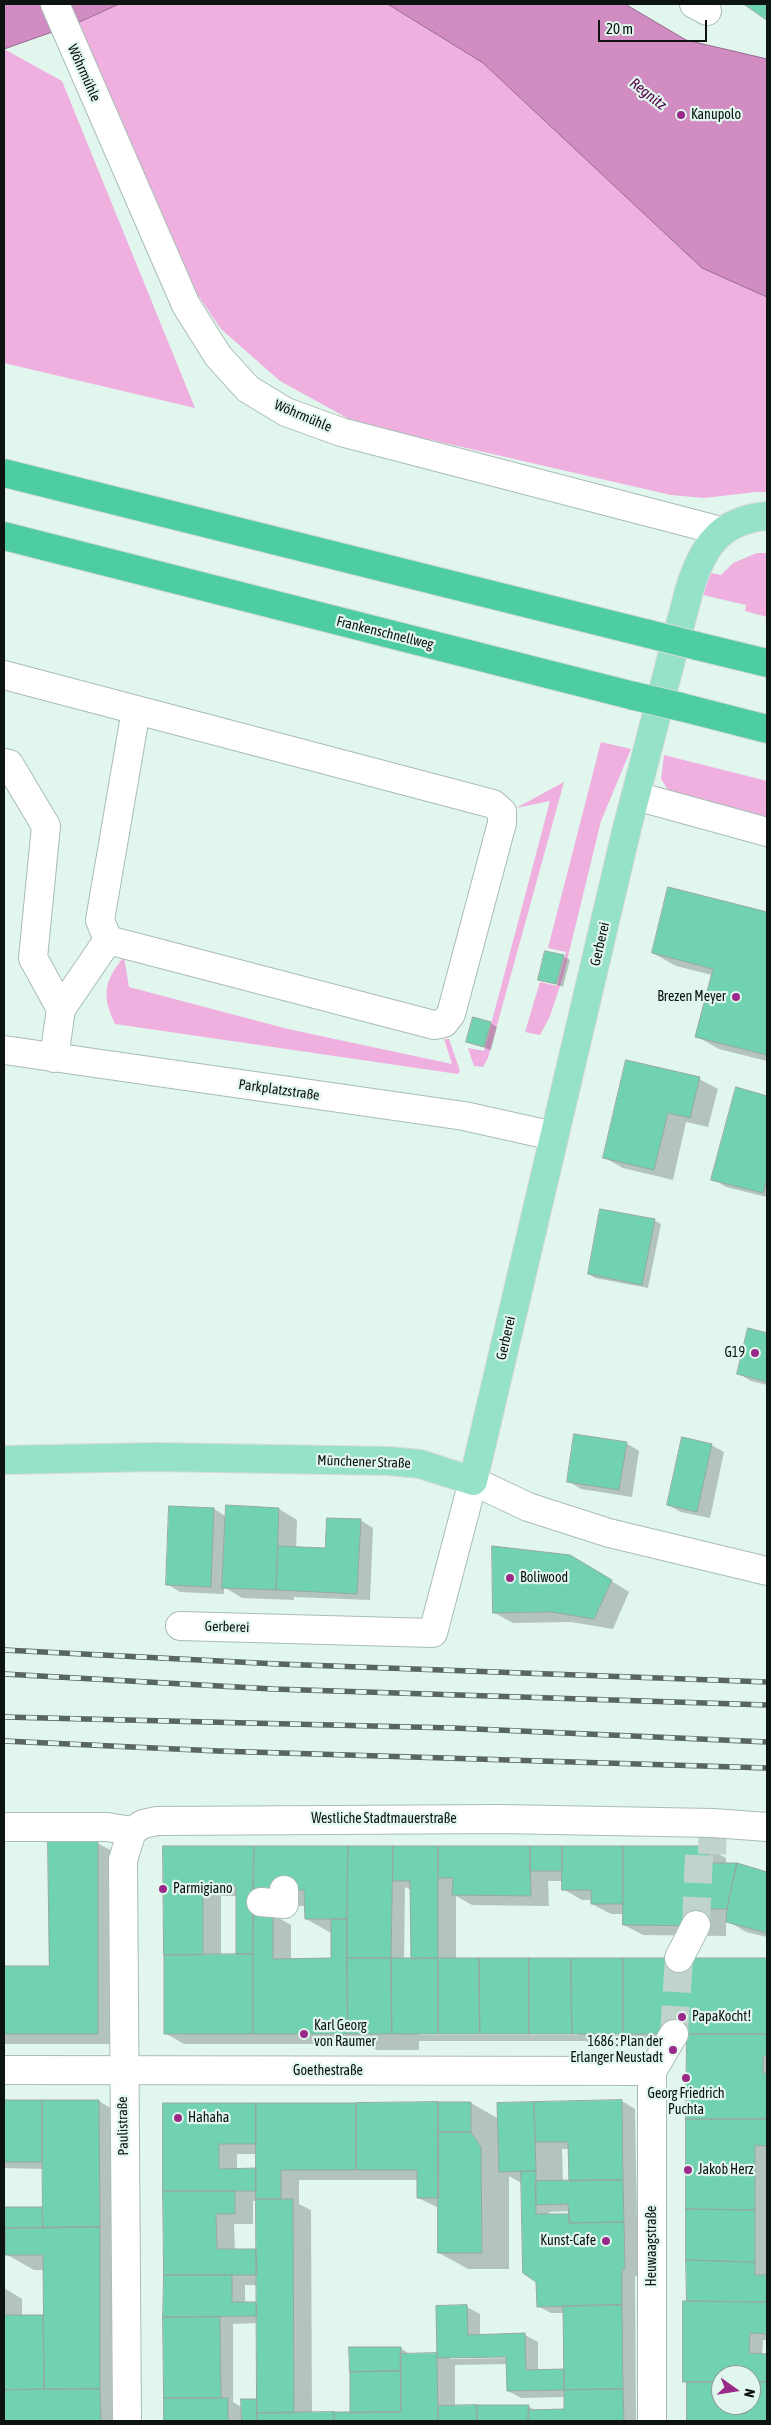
<!DOCTYPE html>
<meta charset="utf-8">
<style>
body{margin:0}
#map{position:relative;width:771px;height:2425px;overflow:hidden;background:#e1f6ed;font-family:"Asap Condensed",sans-serif}
canvas{display:block}
.frame{position:absolute;inset:0;border:5px solid #0c1311;pointer-events:none}
.north{position:absolute;left:711px;top:2365px;width:50px;height:50px;box-sizing:border-box;background:#e1f6ed;border:1px solid #8c9b95;border-radius:50%;rotate:103deg;font-size:14px;font-weight:700;line-height:20px;text-align:center;color:#0c1311}
.north::after{content:'';display:block;margin:auto;width:18px;height:22px;background:#9a2a89;clip-path:polygon(50% 0,100% 100%,50% 72%,0 100%)}
.scale{position:absolute;left:598px;top:20px;width:109px;height:22px;box-sizing:border-box;border:2px solid #0c1311;border-top:0;padding-left:6px;font-size:15px;line-height:18px;white-space:nowrap;color:#0c1311;-webkit-text-stroke:4px #e1f6ed;paint-order:stroke}
</style>
<div id="map">
<canvas width="771" height="2425"></canvas>
<div class="frame"></div>
<div class="north">N</div>
<div class="scale">20 m</div>
</div>
<script>
const ctx = document.querySelector('canvas').getContext('2d');
ctx.lineJoin = 'round';
function fill(path, color) { ctx.fillStyle = color; ctx.fill(path, 'evenodd'); }
function strokePath(path, color, width, dash) { ctx.strokeStyle = color; ctx.lineWidth = width; ctx.lineCap = dash ? 'butt' : 'round'; ctx.setLineDash(dash || []); ctx.stroke(path); }
function write(font, color, halo, rows, align = 'center') {
  ctx.font = font + ' "Asap Condensed",sans-serif'; ctx.lineWidth = 4.5; ctx.setLineDash([]); ctx.textBaseline = 'middle'; ctx.strokeStyle = halo; ctx.fillStyle = color; for (const [text, x, y, turn = 0] of rows) {
    ctx.save(); ctx.translate(x, y); ctx.rotate((+turn || 0) * Math.PI / 180); ctx.textAlign = isNaN(turn) ? turn : align; if (halo) ctx.strokeText(text, 0, 0); ctx.fillText(text, 0, 0); ctx.restore();
  }
}
const green = new Path2D(`
 M119,4h269l95,59 219,205 65,29v195h-11l-52,6 -33,-3 -257,-59 -65,-17 -69,-38 -59,-52 -36,-53 -110,-252z
 M4,49l58,32 133,327 -191,-45z
 M757,553h10v64l-22,-6 1,-6 -43,-10 8,-22 10,2 12,-12z
 M601,742l30,7 -30,72 -38,156 -13,39 -10,19 -15,-3 15,-50 17,4 9,-34 -18,-4z
 M664,755l103,26v36l-99,-27 -7,-11z
 M564,782l-76,276 -5,9 -9,-1 -6,-18 16,3 66,-250 -34,7z
 M124,957l5,30 159,42 164,35 -8,-25h5l11,32 -2,3 -343,-50c-13,-28 -12,-42 9,-67z`);
const water = new Path2D(`
 M4,4h115l-44,20 -71,25z
 M388,4h237l61,36 81,19v238l-65,-29 -219,-205z`);
const shadow = new Path2D(`
 M669,888l98,25v148l-48,-12 -23,-13 16,-61 -36,-9 -23,-13z
 M563,956l7,4 -7,27 -23,-8z
 M490,1023l7,4 -6,23 -23,-8z
 M699,1079l19,10 -10,38 -22,-5 -13,58 -50,-12 -18,-10z
 M737,1089l30,8v100l-41,-10 -13,-8z
 M654,1220l7,4 -13,64 -53,-10 -6,-4z
 M749,1330l18,4v51l-16,-4 -13,-8z
 M626,1443l13,8 -7,46 -51,-8 -13,-8z
 M711,1445l13,7 -14,66 -29,-6 -13,-7z
 M214,1509l13,8 52,-8 18,11 -1,28 31,1 33,-29 13,8 -3,72 -76,-3v3l-52,-2 -18,-11v7l-44,-2 -13,-8z
 M589,1567l40,25 -16,37 -42,-7 -58,1 -18,-10z
 M97,1843l19,10 1,191h-113v-77h46z
 M164,1847l543,1 19,10v6l11,1 30,8v64l-21,-5 -20,-12v16l-83,-1 -19,-10v-11h-13l-19,-10v-4h-10l-19,-11v-8h-15l1,25 -77,-1 -16,-9v63h311v381h-4l-1,15h5v66h-79v-38l-4,-2 -1,-28 1,-51h4v-261h-47v3h-49l-6,-3h-167v9h-42l-9,-6h-184l-19,-11zM405,1887l7,3v69h-8zM221,1896h16v60h-16zM282,1906h24v13l27,15v26h-42v-35l-19,-11zM629,2032v3h-39v-2zM419,2033h159v2h-159zM721,2375h30v30h-30z
 M4,2101h95l18,11 2,309h-115v-133l18,11v17h23l-1,-46h-10l-30,-17v-45h40l-1,-39 -39,-1z
 M622,2101l13,8 3,167h-3l1,145h-471v-317l306,-1 28,16zM562,2149h7l1,33h-7zM237,2154h20l1,16h-21zM509,2176l14,8 14,97 1,25 13,7h13l1,57 -27,1v-29l-13,-7 -45,1v-22l-13,-7 -31,48h-29v-3l-7,-4 -49,65 -39,1 -1,-204 -12,-6v-24h119v18l21,10v45l29,16h41zM253,2201h4l1,49h-23l-1,-26h19zM570,2211v4h-21v-3zM245,2285h13v19l-13,-1zM258,2323v77l-15,8 -10,-6v-78zM512,2355v3l-62,1v-3zM507,2364l1,27 13,7 44,-1v13l-29,1 -8,-5 -73,1v-42z`);
const building = new Path2D(`
 M744,4h23v16z
 M668,887l99,25v143l-72,-18 18,-68 -61,-16z
 M545,951l19,4 -8,29 -18,-4z
 M473,1017l18,5 -7,25 -18,-5z
 M626,1060l74,17 -10,41 -22,-5 -14,57 -51,-12z
 M736,1087l31,9v82l-4,15 -52,-13z
 M600,1209l55,10 -13,66 -54,-11z
 M748,1328l19,5v49l-30,-8z
 M574,1434l53,8 -8,48 -52,-8z
 M682,1437l30,7 -15,68 -30,-7z
 M226,1505l53,3 -3,82 -54,-2z
 M169,1506l45,2 -3,79 -45,-2z
 M327,1518l34,1 -4,75 -81,-4 2,-44 47,2z
 M492,1546l78,9 42,25 -18,39 -43,-7 -58,1z
 M48,1841h50v193h-94v-68h45z
 M163,1846h91l-1,108h-17v-68h-33v69h-39z
 M254,1846h94l-1,73h-42l-1,-29 -51,1z
 M348,1846h45l-2,112h-44z
 M393,1846h45v112l-27,1 -1,-78h-17z
 M438,1846h92l1,50 -79,-1 1,-17h-15z
 M530,1846h32v25h-32z
 M562,1846h61v58h-32v-14h-29z
 M623,1846h85v17h29l-10,46h-19l-1,17 -84,-1z
 M737,1863l30,9v61l-41,-11 1,-13z
 M253,1913h20v46l58,-1v-39h16l1,115h-95z
 M253,1954v80h-89v-79z
 M347,1958h44l1,76h-44z
 M391,1958h47v76h-46z
 M438,1958h41l1,76h-42z
 M479,1958h50v76h-49z
 M529,1958h42l1,76h-43z
 M571,1958h52v76h-51z
 M623,1958h144v76h-144z
 M687,2034h80v22h-4v17h4v46h-81z
 M4,2100h38v62h-38z
 M42,2100h57l1,127 -57,1z
 M622,2100l1,80 -54,1 -1,-39h-33l-1,-40z
 M438,2102h33v30h-33z
 M438,2102l1,96h-22v-28h-61v-67z
 M534,2102l2,69 -37,1 -2,-69z
 M163,2103h93v41h-37v25l37,-1v23h-93z
 M256,2103h100v67h-75v29h-25z
 M686,2119h81v27l-12,-1v65l-69,-1z
 M438,2132h33l10,15 1,106h-44z
 M521,2171h15v43h33v9l55,-1 1,47h-3v36l-85,2 -1,-25 -13,-9z
 M623,2180l1,42 -55,1 -1,-19 -32,1 -1,-24z
 M163,2191h72v23h-19l1,35h39l1,26h-93z
 M256,2199h37l1,214h-37z
 M4,2207l1,38h-1z
 M5,2207h37l1,21h-38z
 M686,2209l69,1v52l-69,-2z
 M100,2227v162h-56l-1,-134h-38v-27z
 M686,2260l69,2v13h12v27l-80,-1z
 M164,2275h68v27h24l1,14 -94,1z
 M683,2301l84,1v32l-17,-1 -1,20 18,1v28h-16v-7h-30v7h-38z
 M467,2305l1,30 57,-2 1,37 38,-1v21l-57,1 -1,-34 -69,1 -1,-52z
 M622,2305l1,84 -59,1 -1,-84z
 M4,2315h39l1,74 -40,1z
 M163,2317h57l1,81h-57z
 M349,2347h52v24l-51,1z
 M437,2353l1,68h-104v-9h67l-1,-58z
 M401,2371v41l-51,1v-41z
 M687,2382h34v23h30v-23h16v39h-80z
 M100,2389l1,32h-97v-31z
 M623,2389l1,32h-96v-11l36,-1v-19z
 M164,2398h64v23h-64z
 M241,2399h16v22h-15z
 M477,2405v16h-39v-15z
 M477,2405h52l-1,16h-51z
 M334,2412v9h-77v-8z`);
const minorTunnel = new Path2D(`
 M696,1925l3,-70h13l1,-32
 M674,2034l5,-76`);
const minor = new Path2D(`
 M55,4l131,301 32,51 30,33 38,23 55,20 380,99
 M694,4l13,7
 M4,675l489,129 9,8v11l-51,191 -7,9 -10,2 -326,-85
 M4,763l5,1 37,62 -13,132 28,51
 M636,796l131,36
 M4,1050l460,66 90,20
 M54,1058l7,-49 47,-69 -8,-20 36,-210
 M180,1626l253,7 40,-152 55,26 81,26 158,38
 M4,1827h103l25,4 11,-7 14,-3 343,-2 213,4 54,4
 M261,1902l23,2v-14
 M679,1958l17,-33
 M4,2070l648,1
 M652,2071v350
 M652,2071l22,-37
 M127,2421l-4,-561 9,-29`);
const major = new Path2D(`
 M4,1460l152,-3 233,4 31,3 53,17 154,-653 62,-237c13,-43 30,-71 78,-75`);
const highway = new Path2D(`
 M4,473l645,161
 M4,536l630,160
 M697,646l70,17
 M681,707l86,22`);
const rail = new Path2D(`
 M4,1650l274,14 489,18
 M4,1674l269,15 494,16
 M4,1717l449,11 314,14
 M4,1741l214,10 549,17`);
const highwayBridge = new Path2D(`
 M649,634l48,12
 M634,696l47,11`);
const markers = [
 [681,115,5,"#9a2a89"],
 [736,997,5,"#9a2a89"],
 [755,1353,5,"#9a2a89"],
 [510,1578,5,"#9a2a89"],
 [163,1889,5,"#9a2a89"],
 [682,2017,5,"#9a2a89"],
 [304,2034,5,"#9a2a89"],
 [673,2050,5,"#9a2a89"],
 [686,2078,5,"#9a2a89"],
 [178,2118,5,"#9a2a89"],
 [688,2170,5,"#9a2a89"],
 [606,2241,5,"#9a2a89"]
];
const streetNames = [
 ["Wöhrmühle",84,73,66],
 ["Wöhrmühle",303,416,23],
 ["Frankenschnellweg",385,633,14],
 ["Gerberei",600,944,-77],
 ["Parkplatzstraße",279,1090,8],
 ["Gerberei",506,1338,-77],
 ["Münchener Straße",364,1462,2],
 ["Gerberei",227,1627,2],
 ["Westliche Stadtmauerstraße",384,1819],
 ["Goethestraße",328,2071],
 ["Paulistraße",123,2126,-91],
 ["Heuwaagstraße",652,2246,-90]
];
const poiNames = [
 ["Kanupolo",691,115],
 ["Brezen Meyer",726,997,"right"],
 ["G19",745,1353,"right"],
 ["Boliwood",520,1578],
 ["Parmigiano",173,1889],
 ["PapaKocht!",692,2017],
 ["Karl Georg",314,2026],
 ["von Raumer",314,2042],
 ["1686 : Plan der",663,2042,"right"],
 ["Erlanger Neustadt",663,2058,"right"],
 ["Georg Friedrich",686,2094,"center"],
 ["Puchta",686,2110,"center"],
 ["Hahaha",188,2118],
 ["Jakob Herz",698,2170],
 ["Kunst-Cafe",596,2241,"right"]
];
const waterNames = [
 ["Regnitz",648,94,38]
];
fill(green, '#efb0e0');
fill(water, '#d18dc2');
strokePath(water, '#96688d', 1);
fill(shadow, '#0003');
fill(building, '#70d2b0');
strokePath(building, '#95a9a1', 1);
strokePath(minorTunnel, '#c1d4cc', 28, [28, 14]);
strokePath(minor, '#a9bdb5', 30);
strokePath(major, '#d8d9d9', 30);
strokePath(highway, '#d8d9d9', 30);
strokePath(minor, '#fff', 28);
strokePath(major, '#95e1c9', 28);
strokePath(highway, '#4ecda5', 28);
strokePath(rail, '#596560', 5.5);
strokePath(rail, '#e1f6ed', 4, [11]);
strokePath(highwayBridge, '#d8d9d9', 30, []);
strokePath(highwayBridge, '#4ecda5', 28);
for (const [x, y, r, color] of markers) { const dot = new Path2D(); dot.arc(x, y, r, 0, 2 * Math.PI); ctx.fillStyle = color; ctx.fill(dot); strokePath(dot, '#e1f6ed', 2); }
write('14px', '#0c1311', '#e1f6ed', streetNames);
write('14px', '#0c1311', '#e1f6ed', poiNames, 'left');
write('italic 15px', '#57034c', '#e1f6ed', waterNames);
</script>
